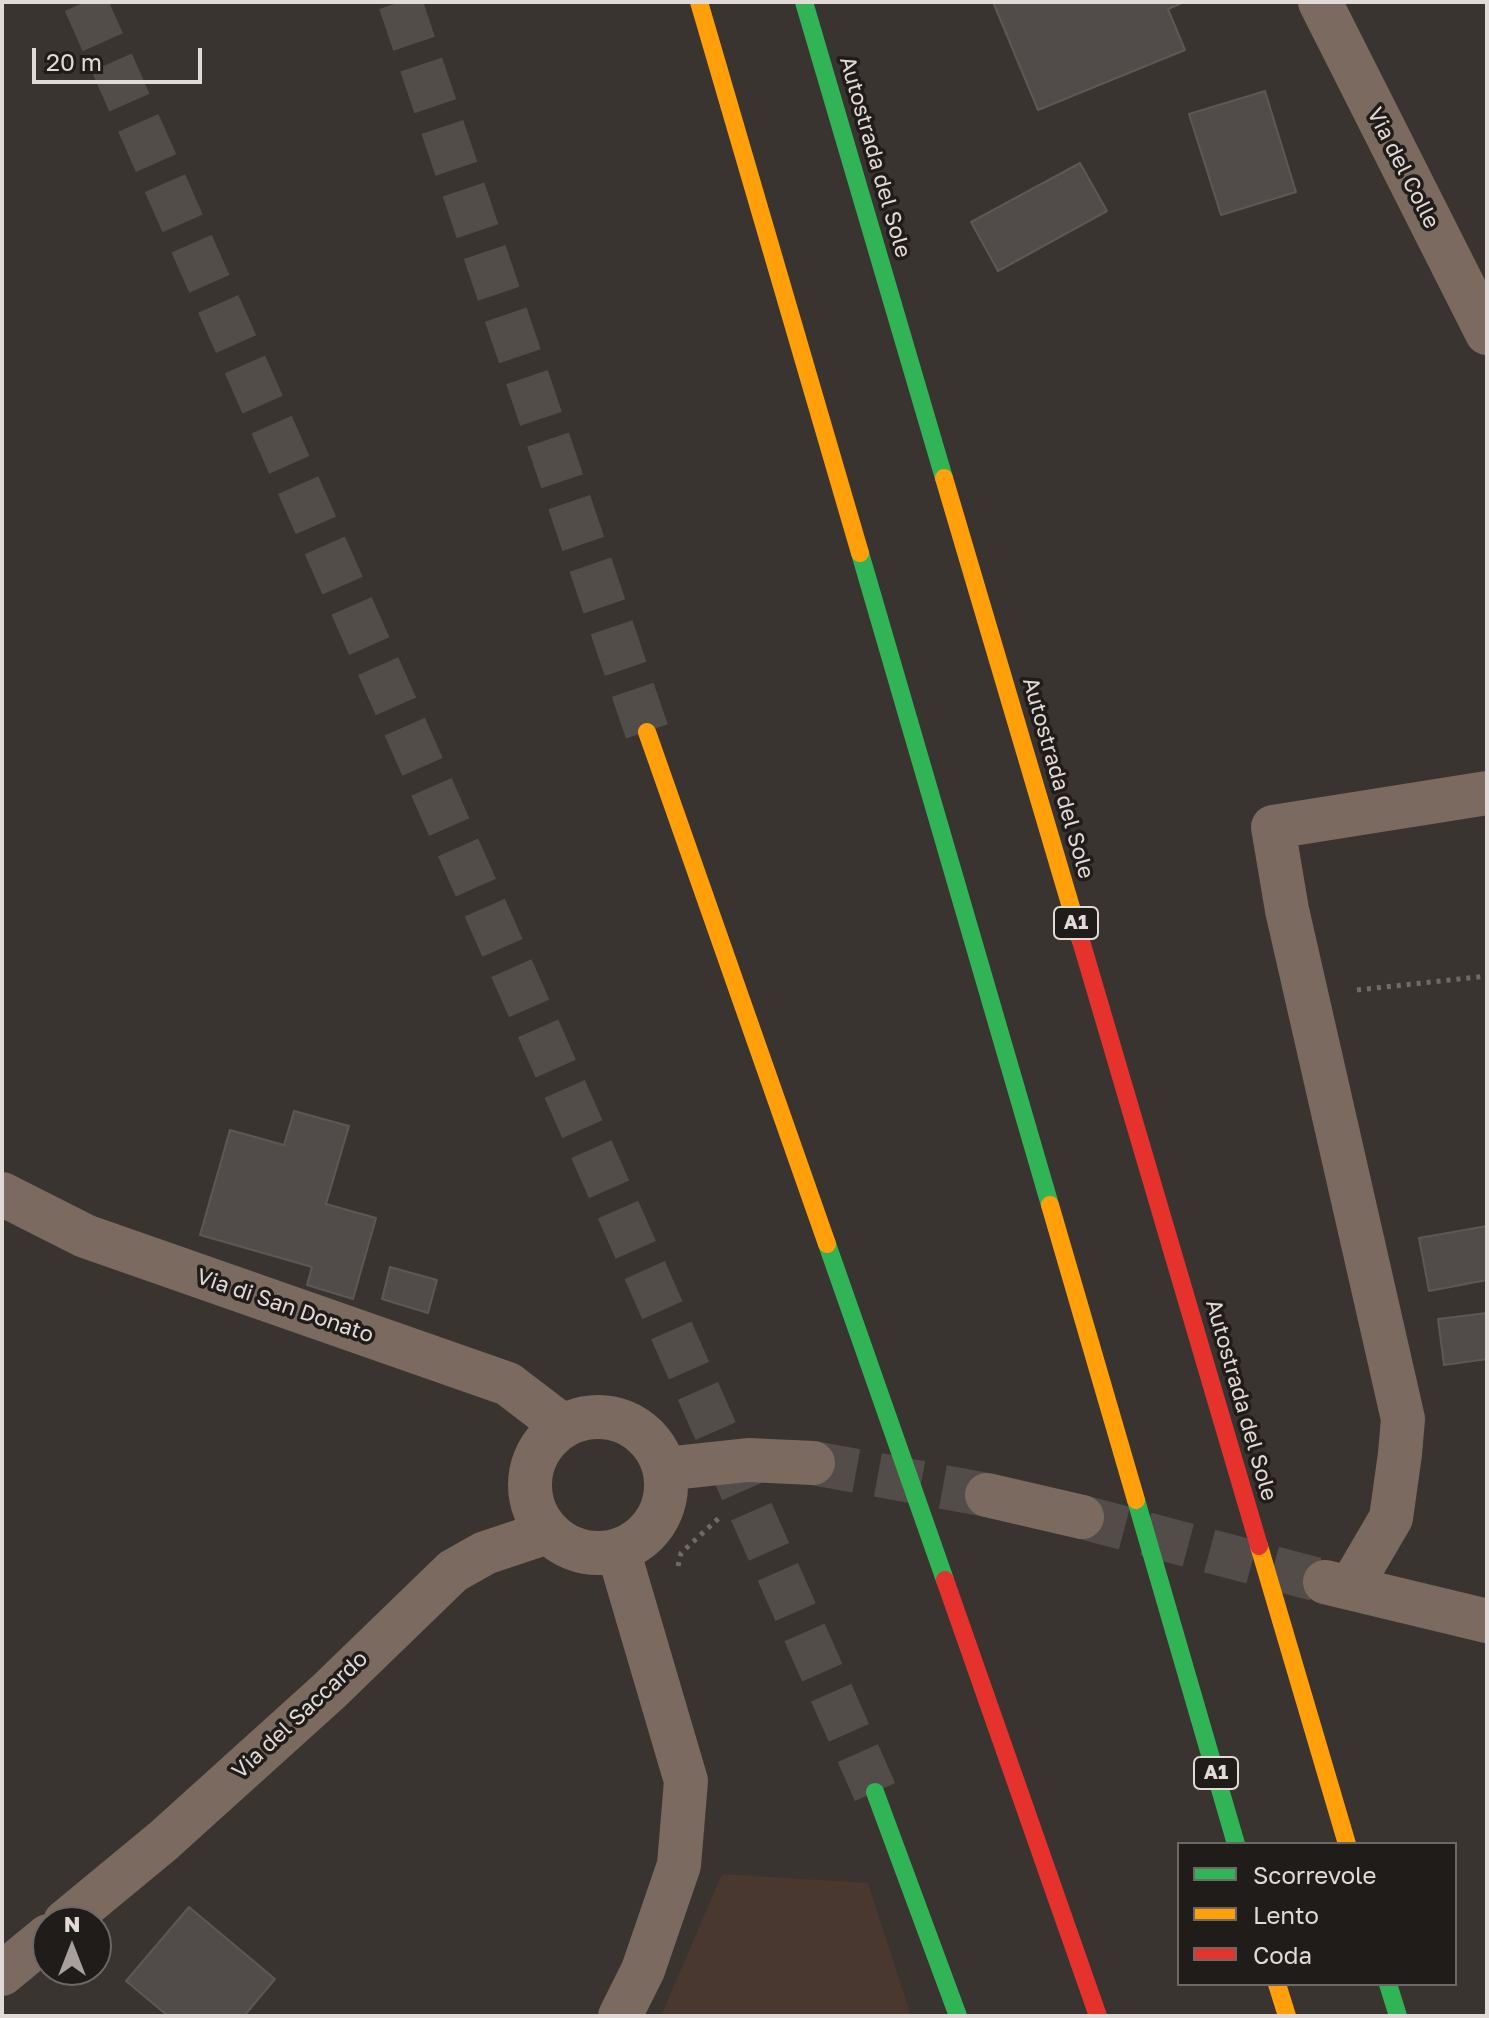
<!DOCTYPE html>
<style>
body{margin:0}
#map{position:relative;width:1489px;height:2018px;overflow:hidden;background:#3a3430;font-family:"Golos Text",sans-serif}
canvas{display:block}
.frame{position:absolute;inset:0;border:4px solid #e1dad6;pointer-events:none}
.legend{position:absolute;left:1177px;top:1842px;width:280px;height:144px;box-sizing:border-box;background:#201c19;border:2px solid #6d6865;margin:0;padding:10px 14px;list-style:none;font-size:24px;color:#e1dad6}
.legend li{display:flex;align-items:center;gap:16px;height:40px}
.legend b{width:40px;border:2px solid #6d6865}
.north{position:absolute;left:32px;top:1906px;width:80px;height:80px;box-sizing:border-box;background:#201c19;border:2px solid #6d6865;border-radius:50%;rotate:0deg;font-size:22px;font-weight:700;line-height:32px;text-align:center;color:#e1dad6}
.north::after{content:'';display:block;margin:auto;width:28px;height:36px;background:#a7a09c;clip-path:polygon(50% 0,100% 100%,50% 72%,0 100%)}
.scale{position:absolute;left:32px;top:48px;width:170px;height:36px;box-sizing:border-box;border:4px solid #e1dad6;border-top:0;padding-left:10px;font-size:24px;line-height:28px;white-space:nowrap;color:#e1dad6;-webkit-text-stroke:6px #201c19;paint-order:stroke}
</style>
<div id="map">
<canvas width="1489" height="2018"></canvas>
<div class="frame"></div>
<ul class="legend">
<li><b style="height:10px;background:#30b455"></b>Scorrevole</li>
<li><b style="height:10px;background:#ff9f0a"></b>Lento</li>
<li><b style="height:10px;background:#e5322d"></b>Coda</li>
</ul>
<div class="north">N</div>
<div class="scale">20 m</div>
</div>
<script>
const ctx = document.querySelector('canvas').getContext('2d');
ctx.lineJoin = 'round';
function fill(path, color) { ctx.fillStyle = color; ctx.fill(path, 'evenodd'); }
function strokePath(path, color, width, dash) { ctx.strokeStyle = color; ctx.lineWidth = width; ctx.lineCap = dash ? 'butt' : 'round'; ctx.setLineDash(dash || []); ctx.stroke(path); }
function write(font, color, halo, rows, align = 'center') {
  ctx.font = font + ' "Golos Text",sans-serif'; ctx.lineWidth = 7; ctx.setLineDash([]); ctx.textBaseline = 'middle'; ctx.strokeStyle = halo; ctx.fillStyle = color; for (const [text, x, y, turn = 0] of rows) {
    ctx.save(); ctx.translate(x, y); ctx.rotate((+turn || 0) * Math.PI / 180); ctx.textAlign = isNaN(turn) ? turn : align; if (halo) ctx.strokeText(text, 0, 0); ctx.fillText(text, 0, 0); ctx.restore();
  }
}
const built = new Path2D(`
 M722,1874l146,9 43,133h-250z`);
const building = new Path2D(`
 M993,2h191l-16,7 17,41 -147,60z
 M1265,91l31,101 -75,23 -32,-101z
 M1080,163l27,48 -109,60 -27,-49z
 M294,1111l55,15 -23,78 50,14 -23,81 -46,-14 5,-18 -112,-32 30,-105 54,15z
 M1487,1226v54l-58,11 -10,-53z
 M390,1267l47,13 -9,33 -46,-14z
 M1487,1313v46l-43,6 -6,-46z
 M189,1907l86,72 -31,37h-76l-42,-35z`);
const streetTunnel = new Path2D(`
 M813,1463l174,32
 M1082,1517l240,64`);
const secondaryTunnel = new Path2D(`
 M85,2l790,1790`);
const highwayTunnel = new Path2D(`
 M400,2l247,730`);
const path = new Path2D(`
 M1357,990l130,-14
 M678,1566l3,-13 39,-36`);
const street = new Path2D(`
 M1320,2l167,331
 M2,1194l83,42 423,148 55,42
 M530 1485a68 68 0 1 1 136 0a68 68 0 1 1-136 0Z
 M664,1469l84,-9 65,3
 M987,1495l95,22
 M618,1550l68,231 -7,84 -36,105 -23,46
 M1325,1582l162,39
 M1350,1588l41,-70 9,-64 3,-35 -116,-509 -14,-83 214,-34
 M65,1922l98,-81 165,-149 125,-121 32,-18 63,-21
 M2,1974l46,-38`);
const fast = new Path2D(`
 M804,2l140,476
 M860,553l190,652
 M827,1244l118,336
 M1136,1500l100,344
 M875,1792l83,224
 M1388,1984l10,32`);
const slow = new Path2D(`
 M699,2l161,551
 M944,478l137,463
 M647,732l180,512
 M1050,1205l86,295
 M1259,1546l88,298
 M1277,1984l10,32`);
const jam = new Path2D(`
 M1081,941l178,605
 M945,1580l153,436`);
const shields = [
 [1076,923,44],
 [1216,1773,44]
];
const shieldNames = [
 ["A1",1076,923],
 ["A1",1216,1773]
];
const streetNames = [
 ["Autostrada del Sole",875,157,74],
 ["Via del Colle",1403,168,63],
 ["Autostrada del Sole",1058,778,74],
 ["Via di San Donato",285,1306,19],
 ["Autostrada del Sole",1241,1400,74],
 ["Via del Saccardo",300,1715,-43]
];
fill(built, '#483830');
fill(building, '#514c49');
strokePath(building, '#5d5854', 2);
strokePath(streetTunnel, '#534d49', 44, [44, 22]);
strokePath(secondaryTunnel, '#534d49', 44, [44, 22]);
strokePath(highwayTunnel, '#534d49', 44, [44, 22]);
strokePath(path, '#746a63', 5, [4, 6]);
strokePath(street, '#7b6a60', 44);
strokePath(fast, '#30b455', 18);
strokePath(slow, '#ff9f0a', 18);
strokePath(jam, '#e5322d', 18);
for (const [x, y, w] of shields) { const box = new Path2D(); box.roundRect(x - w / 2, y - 16, w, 32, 6); ctx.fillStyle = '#201c19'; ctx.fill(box); strokePath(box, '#e1dad6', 2); }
write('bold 20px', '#e1dad6', null, shieldNames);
write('22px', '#e1dad6', '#201c19', streetNames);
</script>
